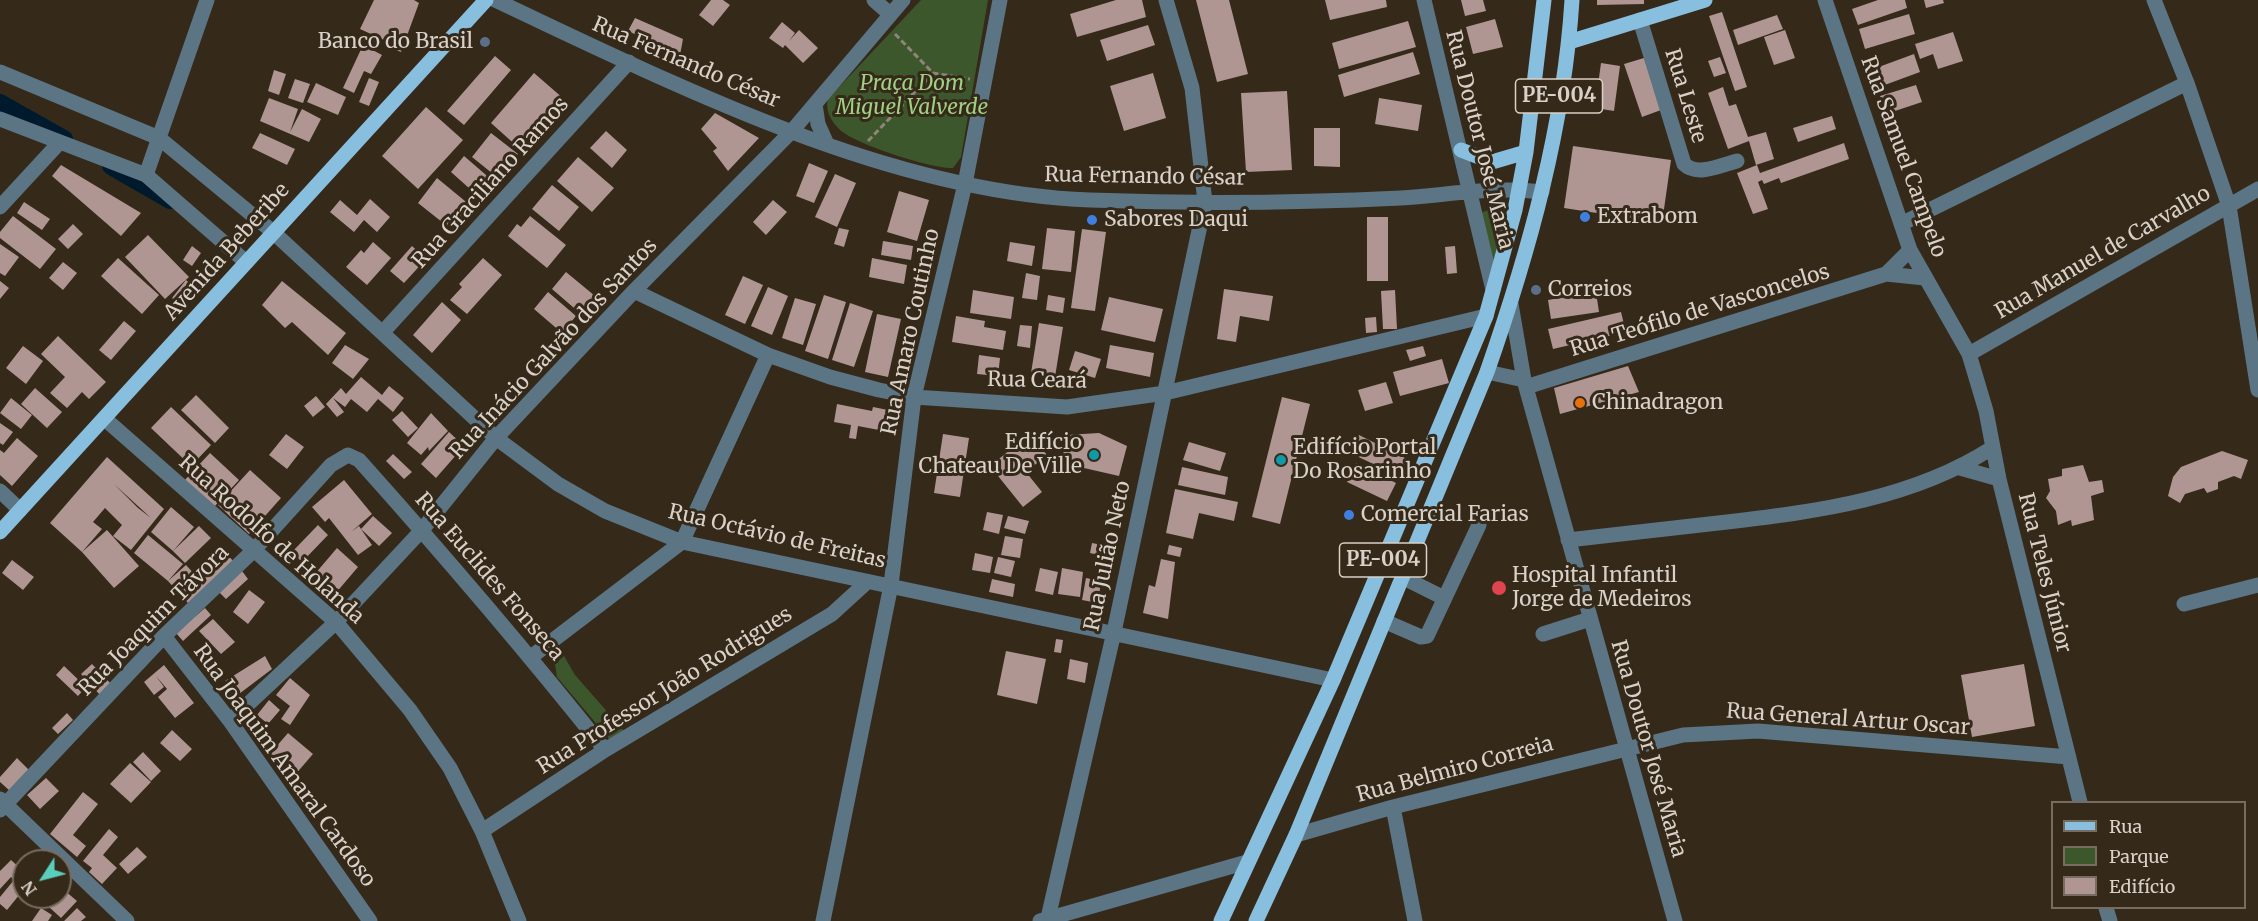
<!DOCTYPE html>
<meta charset="utf-8">
<style>
body{margin:0}
#map{position:relative;width:2258px;height:921px;overflow:hidden;background:#35291a;font-family:Merriweather,serif}
canvas{display:block}
.legend{position:absolute;left:2051px;top:801px;width:195px;height:108px;box-sizing:border-box;background:#35291a;border:2px solid #776c60;margin:0;padding:8px 10px;list-style:none;font-size:18px;color:#d9d1c8}
.legend li{display:flex;align-items:center;gap:12px;height:30px}
.legend b{width:30px;border:2px solid #776c60}
.north{position:absolute;left:12px;top:849px;width:60px;height:60px;box-sizing:border-box;background:#35291a;border:2px solid #776c60;border-radius:50%;rotate:234deg;font-size:16px;font-weight:700;line-height:24px;text-align:center;color:#d9d1c8}
.north::after{content:'';display:block;margin:auto;width:21px;height:27px;background:#5acebd;clip-path:polygon(50% 0,100% 100%,50% 72%,0 100%)}
</style>
<div id="map">
<canvas width="2258" height="921"></canvas>
<ul class="legend">
<li><b style="height:8px;background:#88bfdf"></b>Rua</li>
<li><b style="height:16px;background:#3d572c"></b>Parque</li>
<li><b style="height:16px;background:#af9692"></b>Edifício</li>
</ul>
<div class="north">N</div>
</div>
<script>
const ctx = document.querySelector('canvas').getContext('2d');
ctx.lineJoin = 'round';
function fill(path, color) { ctx.fillStyle = color; ctx.fill(path, 'evenodd'); }
function strokePath(path, color, width, dash) { ctx.strokeStyle = color; ctx.lineWidth = width; ctx.lineCap = dash ? 'butt' : 'round'; ctx.setLineDash(dash || []); ctx.stroke(path); }
function write(font, color, halo, rows, align = 'center') {
  ctx.font = font + ' Merriweather,serif'; ctx.lineWidth = 6; ctx.setLineDash([]); ctx.textBaseline = 'middle'; ctx.strokeStyle = halo; ctx.fillStyle = color; for (const [text, x, y, turn = 0] of rows) {
    ctx.save(); ctx.translate(x, y); ctx.rotate((+turn || 0) * Math.PI / 180); ctx.textAlign = isNaN(turn) ? turn : align; if (halo) ctx.strokeText(text, 0, 0); ctx.fillText(text, 0, 0); ctx.restore();
  }
}
const green = new Path2D(`
 M921,0h67l-27,157 -8,11c-21,1 -99,-24 -114,-39 -8,-8 -14,-19 -11,-30z
 M1490,209l8,1 6,8 -10,42 -4,1 -9,-48z
 M564,656l11,19 50,57 -15,8 -53,-63 -2,-13z`);
const canal = new Path2D(`
 M0,103l64,36
 M111,166l59,34`);
const building = new Path2D(`
 M374,0h40l5,3 -18,49 -18,-7 1,-5 -24,-11z
 M711,0h12l7,5 -17,21 -14,-11z
 M1116,0h26l4,17 -69,20 -7,-23z
 M1196,0h33l19,74 -31,8z
 M1325,0h61l1,7 -57,13z
 M1461,0h22l3,11 -21,5z
 M1597,0h47v4l-47,1z
 M1878,0h27l2,8 -49,17 -6,-16z
 M1924,0h19l1,3 -18,5z
 M1722,12l25,75 -12,4 -26,-75z
 M1909,14l6,20 -50,15 -6,-20z
 M1777,15l6,14 -45,16 -5,-15z
 M635,18l48,21 -3,16 -52,-24z
 M1495,19l8,28 -30,7 -7,-27z
 M1408,21l8,26 -77,22 -7,-26z
 M782,22l13,11 -6,8 10,-11 19,18 -15,15 -18,-18 -2,3 -14,-10z
 M1148,25l7,20 -48,16 -7,-21z
 M1785,30l10,28 -21,7 -10,-28z
 M1953,32l10,29 -25,8 -5,-15 -13,5 -5,-15z
 M363,45l19,10 -11,19 -7,-3 -10,22 -11,-5z
 M1413,52l7,22 -76,23 -6,-22z
 M1914,54l6,18 -38,14 -6,-18z
 M495,56l16,14 -47,55 -17,-14z
 M1720,57l6,16 -12,4 -6,-16z
 M1644,58l17,52 -19,7 -18,-53z
 M1601,63l19,3 -6,45 -19,-3z
 M274,70l12,4 -7,21 -11,-4z
 M534,73l30,26 -44,50 -29,-26z
 M1153,73l13,45 -42,13 -14,-45z
 M369,78l10,4 -10,24 -10,-4z
 M295,79l15,5 -7,19 -15,-5z
 M316,83l30,14 -8,18 -31,-13z
 M1916,85l6,17 -36,12 -6,-18z
 M1723,87l6,19 7,-2 12,33 18,-5 8,27 -18,6 -7,-24 -21,8 -20,-56z
 M1287,91l5,79 -46,2 -5,-79z
 M269,98l29,11 -8,23 12,-23 19,10 -12,23 -49,-21z
 M1379,98l43,7 -4,26 -43,-7z
 M426,107l37,33 -45,49 -36,-33z
 M715,113l44,25 -31,33 -15,-20 4,-3 -16,-19z
 M1832,116l4,13 -38,13 -5,-14z
 M1314,128h26v39l-26,-1z
 M606,131l21,19 -15,18 -22,-20z
 M260,133l35,16 -8,16 -35,-17z
 M491,133l27,21 -20,24 -26,-21z
 M1844,143l5,16 -68,24 -2,-5 -15,6 -2,-4 -4,2 10,27 -15,5 -16,-41 20,-8 3,8z
 M1573,146l98,14 -9,63 -98,-15z
 M464,156l29,25 -14,16 -28,-25z
 M578,157l36,31 -22,24 -35,-31z
 M809,163l19,8 -14,32 -18,-7z
 M61,165l80,48 -20,23 -69,-60z
 M835,174l21,9 -19,44 -22,-10z
 M437,178l34,28 -19,24 -34,-27z
 M552,185l27,22 -20,24 -27,-22z
 M899,191l30,9 -12,41 -30,-9z
 M370,199l20,18 -13,15 -13,-12 -10,12 -24,-20 10,-12 17,15z
 M773,200l14,12 -21,23 -13,-13z
 M24,202l26,17 -8,11 -25,-17z
 M13,216l43,33 -16,20 -40,-31v-6z
 M530,216l36,29 -19,23 -39,-32 9,-12 4,3z
 M1367,217h21v64h-21z
 M73,224l10,10 -15,15 -10,-10z
 M839,228l10,2 -5,17 -10,-3z
 M1047,228l28,3 -4,41 -29,-3z
 M1082,229l24,3 -11,79 -24,-3z
 M148,235l41,42 -24,22 -40,-42z
 M883,241l30,5 -2,14 -30,-5z
 M373,242l18,16 -24,27 -21,-18 15,-17 3,3z
 M1010,242l25,4 -3,20 -25,-5z
 M0,244l19,13 -14,19 -5,-3z
 M192,246l9,7 -9,13 -9,-6z
 M412,246l14,13 -22,24 -14,-12z
 M1455,246l2,27 -10,1 -2,-27z
 M118,258l41,37 -17,19 -41,-38z
 M483,258l19,17 -35,39 -17,-14 12,-13 -3,-3z
 M872,258l35,7 -3,19 -35,-7z
 M63,262l14,11 -14,17 -14,-12z
 M566,272l29,24 -14,18 -29,-25z
 M1026,273l14,3 -3,24 -15,-2z
 M743,276l20,9 -18,39 -20,-9z
 M186,280l7,6 -13,18 -8,-6z
 M0,281l9,7 -9,11z
 M282,281l64,52 -18,22 -36,-33 -7,6 -23,-23z
 M768,287l20,9 -16,39 -21,-9z
 M1224,289l49,7 -4,25 -29,-5 -4,26 -19,-3z
 M973,290l41,7 -3,22 -41,-6z
 M1395,290l2,39h-14l-2,-38z
 M548,292l28,24 -14,17 -28,-24z
 M1596,292l3,20 -48,7 -3,-19z
 M824,295l22,7 -18,57 -23,-8z
 M1048,295l17,3 -2,15 -17,-3z
 M1109,297l54,12 -8,33 -54,-12z
 M795,298l21,6 -13,41 -21,-7z
 M442,302l19,18 -29,33 -19,-18z
 M850,303l23,8 -19,56 -22,-7z
 M1621,312l5,20 -73,17 -5,-20z
 M877,314l24,5 -13,58 -23,-5z
 M956,316l29,5 -1,6 22,4 -3,19 -51,-8z
 M1376,317l1,15 -11,1 -1,-15z
 M124,321l12,10 -25,29 -12,-10z
 M1039,323l24,4 -8,50 -24,-4z
 M1020,325l12,1 -2,22 -13,-2z
 M58,336l48,46 -17,17 -7,-7 -15,16 -17,-15 15,-16 -24,-23z
 M345,345l24,14 -16,20 -21,-16z
 M1110,345l44,8 -4,24 -44,-9z
 M23,346l20,15 -17,23 -20,-16z
 M1423,346l3,10 -16,5 -4,-11z
 M1075,351l26,8 -6,19 -26,-8z
 M979,355l21,3 -2,18 -21,-2z
 M1442,359l7,24 -49,13 -7,-24z
 M1628,366l11,26 -79,22 -6,-26z
 M361,377l21,18 7,-9 15,12 -11,14 -15,-13 -11,13 -16,-13 -6,8 -12,-9 11,14 -7,5 -11,-13 15,-16 5,6z
 M1386,382l7,21 -28,8 -7,-21z
 M35,388l27,24 -15,16 -26,-24z
 M196,395l33,33 -14,15 -34,-33z
 M316,396l9,11 -12,10 -9,-11z
 M1282,397l28,7 -30,120 -28,-7z
 M11,398l21,17 -11,14 -21,-16z
 M837,404l35,7 1,-4 15,3 -4,21 -26,-5 -2,13 -7,-1 2,-13 -17,-3z
 M171,407l40,38 -20,21 -40,-38z
 M402,411l16,17 -10,9 -16,-17z
 M431,413l17,18 -19,20 -1,-4 -7,8 -14,-12z
 M0,423l13,9 -10,13 -3,-2z
 M449,432l15,14 -28,32 -15,-14z
 M1099,433l28,13 -8,30 -57,-13 4,-28z
 M286,434l18,13 -17,22 -18,-14z
 M943,434l26,4 -9,59 -26,-4z
 M1030,434l17,21 -21,17 16,20 -19,15 -33,-41z
 M1359,435l50,25 -8,17 -51,-24z
 M17,438l21,18 -26,30 -12,-11v-25l4,3z
 M1189,442l37,11 -6,18 -37,-11z
 M2222,451l26,9 -7,19 -7,-3 -16,6v7l-11,4 -3,-5 -19,6 -5,9 -12,-7 5,-19 8,-10z
 M210,453l29,27 -26,28 -29,-27z
 M393,454l19,18 -8,7 -18,-18z
 M107,457l57,52 -33,41 -18,-14 9,-11 -17,-17 -12,14 9,7 -20,23 -32,-29zM114,484l37,34 -13,-10z
 M1356,463l40,20 -9,18 -40,-19z
 M2083,465l6,17 13,-2 2,12 -13,4 3,24 -22,6 -1,-6 -13,5 -2,-14 -10,-13 4,-7 -2,-12 14,-3v-7z
 M1182,467l46,10 -3,18 -47,-10z
 M250,470l31,28 -32,36 -31,-29z
 M344,480l28,34 -21,18 8,-6 2,3 12,-13 19,17 -13,13 -18,-17 11,16 -14,10 -29,-37 -4,4 -13,-15z
 M1175,489l63,13 -4,19 -35,-8 -6,26 -27,-6z
 M171,507l23,20 -21,24 -22,-19z
 M987,512l16,3 -4,19 -16,-4z
 M1008,516l21,5 -4,13 -21,-6z
 M318,525l10,10 -26,27 -10,-10z
 M199,526l12,12 -26,25 -12,-12z
 M107,530l32,36 -25,22 -32,-36z
 M148,535l35,29 -15,17 18,-16 11,12 28,-25 9,10 -46,41 -20,-22 -34,-28z
 M1005,536l18,3 -3,19 -19,-3z
 M1092,543l26,5 -2,10 -6,-1 -4,19 -10,-2 3,-19 -9,-2z
 M1169,545l13,3 -2,9 -13,-3z
 M337,548l21,19 -23,27 -21,-19z
 M975,553l18,4 -3,16 -18,-3z
 M998,557l17,4 -4,16 -17,-4z
 M1161,559l14,3 -7,57 -25,-6 6,-28 6,2z
 M12,560l22,17 -11,13 -21,-17z
 M1040,568l18,4 -5,23 -18,-4z
 M1062,568l21,4 -3,25 -22,-3z
 M242,571l6,8 -22,20 -7,-7z
 M1086,578l15,3 -3,22 -16,-3z
 M992,579l23,5 -2,13 -24,-5z
 M249,590l16,12 -17,22 -15,-12z
 M205,608l6,7 -28,26 -7,-8z
 M213,619l22,23 -14,12 -22,-23z
 M1056,639l7,1 -2,13 -7,-1z
 M1006,651l40,8 -9,45 -40,-9z
 M265,656l7,13 -37,28 -10,-16z
 M1070,659l18,4 -3,20 -18,-4z
 M92,664l19,20 -11,11 -19,-21z
 M2024,664l11,62 -63,11 -11,-62z
 M164,665l30,38 -19,15 -17,-21 9,-8 -11,-13 8,11 -10,8 -10,-13z
 M64,666l22,21 -8,9 -22,-21z
 M290,678l20,17 -20,30 -9,-6 9,-13 -14,-11z
 M269,700l11,10 -12,14 -11,-9z
 M67,713l6,7 -15,14 -6,-6z
 M172,730l20,19 -12,12 -20,-18z
 M288,733l25,21 -19,22 -25,-21z
 M143,752l18,19 -10,10 -18,-19z
 M17,758l12,12 -19,21 -10,-9v-5z
 M130,763l21,19 -20,21 -21,-19z
 M46,778l13,13 -19,18 -13,-14z
 M83,792l15,12 -25,31 13,11 -9,11 -27,-23z
 M109,829l9,8 -15,18 14,13 -15,16 -13,-12 3,-4 -9,-7z
 M137,847l10,10 -19,17 -9,-10z
 M11,860l11,10 2,-2v21l-17,21 -7,-6v-7l14,-17 -3,-3 -11,12v-18z
 M64,890l13,11 -16,17 -12,-11z
 M41,908l11,7 -4,6h-16z
 M77,908l9,9 -5,4h-17z`);
const path = new Path2D(`
 M895,34l38,39 37,6
 M868,141l65,-68`);
const minor = new Path2D(`
 M495,0c181,85 393,193 595,200 103,4 208,3 311,-2 47,-3 94,-12 141,-6
 M874,0l16,14
 M1424,0l69,290
 M1825,0l85,250 59,104 17,57 13,68 81,323
 M2154,0l33,83 42,123 29,184
 M1640,20l44,144c13,13 37,1 53,-3
 M0,72l159,66 114,94 223,206 62,46 47,27 77,31 651,138
 M815,104l3,20 9,20
 M0,119l146,56 100,87
 M146,175l61,-175
 M0,207l60,-65
 M1901,224l286,-141
 M1886,274l39,4
 M634,291l134,64 62,22 49,13 35,7 153,10 98,-14 321,-77
 M1511,304l13,76 151,541
 M383,332l246,-270
 M1969,354l289,-165
 M1487,372l37,8
 M1526,387l360,-113 24,-24
 M105,419l231,203 74,88 40,58 32,63 37,90
 M1960,468l39,11
 M0,491l20,19
 M1568,540c53,-6 106,-12 159,-18 93,-11 185,-23 265,-74
 M1402,577l42,21
 M2184,604l74,-19
 M1384,621l37,16 6,-1 52,-111
 M1543,634l47,-15
 M164,636l66,85 140,200
 M531,657l151,-115 86,-187
 M230,721l106,-99 86,-92 74,-92 138,-147 158,-160 111,-131
 M0,799l127,122
 M1393,807l22,114
 M0,810l164,-174 90,-86 77,-85 17,-10 11,5c85,95 167,191 246,290
 M482,831l123,-81 227,-136 35,-32
 M1296,835l97,-28 290,-72 75,-4 311,26
 M2106,908l4,13
 M1048,918l66,-286 91,-430 -13,-114 -26,-88
 M823,921l68,-336 23,-188 51,-213 35,-184
 M1040,921l207,-59`);
const major = new Path2D(`
 M1569,42l136,-42
 M1461,150l31,12 34,-10
 M0,532l486,-532
 M1221,921l112,-241 153,-364 29,-106 11,-58 18,-152
 M1256,921l40,-86 191,-463c42,-120 77,-245 85,-372`);
const markers = [
 [485,42,6,"#5c6f8a"],
 [1585,217,6,"#3f7fe0"],
 [1092,220,6,"#3f7fe0"],
 [1536,290,6,"#5c6f8a"],
 [1580,403,6,"#e8710a"],
 [1094,455,6,"#0f9aa8"],
 [1281,460,6,"#0f9aa8"],
 [1349,515,6,"#3f7fe0"],
 [1499,588,8,"#e0444e"]
];
const shields = [
 [1559,96,87],
 [1383,560,87]
];
const shieldNames = [
 ["PE-004",1559,96],
 ["PE-004",1383,560]
];
const poiNames = [
 ["Banco do Brasil",473,42,"right"],
 ["Extrabom",1597,217],
 ["Sabores Daqui",1104,220],
 ["Correios",1548,290],
 ["Chinadragon",1592,403],
 ["Edifício",1082,443,"right"],
 ["Chateau De Ville",1082,467,"right"],
 ["Edifício Portal",1293,448],
 ["Do Rosarinho",1293,472],
 ["Comercial Farias",1361,515],
 ["Hospital Infantil",1512,576],
 ["Jorge de Medeiros",1512,600]
];
const streetNames = [
 ["Rua Fernando César",686,63,23],
 ["Rua Leste",1685,96,73],
 ["Rua Doutor José Maria",1479,140,76],
 ["Rua Samuel Campelo",1903,157,70],
 ["Rua Fernando César",1145,177,1],
 ["Rua Graciliano Ramos",491,183,-48],
 ["Avenida Beberibe",227,252,-48],
 ["Rua Manuel de Carvalho",2103,253,-30],
 ["Rua Teófilo de Vasconcelos",1700,311,-17],
 ["Rua Amaro Coutinho",911,332,-78],
 ["Rua Inácio Galvão dos Santos",554,349,-47],
 ["Rua Ceará",1037,381,1],
 ["Rua Octávio de Freitas",777,537,13],
 ["Rua Rodolfo de Holanda",271,540,42],
 ["Rua Julião Neto",1108,556,-78],
 ["Rua Teles Júnior",2044,573,76],
 ["Rua Euclides Fonseca",489,577,49],
 ["Rua Joaquim Távora",154,621,-45],
 ["Rua Professor João Rodrigues",665,691,-32],
 ["Rua General Artur Oscar",1848,720,4],
 ["Rua Doutor José Maria",1648,749,74],
 ["Rua Joaquim Amaral Cardoso",284,766,54],
 ["Rua Belmiro Correia",1455,770,-15]
];
const parkNames = [
 ["Praça Dom",912,84],
 ["Miguel Valverde",912,108]
];
fill(green, '#3d572c');
strokePath(canal, '#001a2d', 18);
fill(building, '#af9692');
strokePath(path, '#8e8478', 3, [6, 3]);
strokePath(minor, '#5b7585', 15);
strokePath(major, '#88bfdf', 15);
for (const [x, y, r, color] of markers) { const dot = new Path2D(); dot.arc(x, y, r, 0, 2 * Math.PI); ctx.fillStyle = color; ctx.fill(dot); strokePath(dot, '#35291a', 2); }
for (const [x, y, w] of shields) { const box = new Path2D(); box.roundRect(x - w / 2, y - 17, w, 34, 4.5); ctx.fillStyle = '#35291a'; ctx.fill(box); strokePath(box, '#d9d1c8', 1.5); }
write('bold 20px', '#d9d1c8', null, shieldNames);
write('21px', '#d9d1c8', '#35291a', poiNames, 'left');
write('21px', '#d9d1c8', '#35291a', streetNames);
write('italic 21px', '#9fd083', '#35291a', parkNames);
</script>
